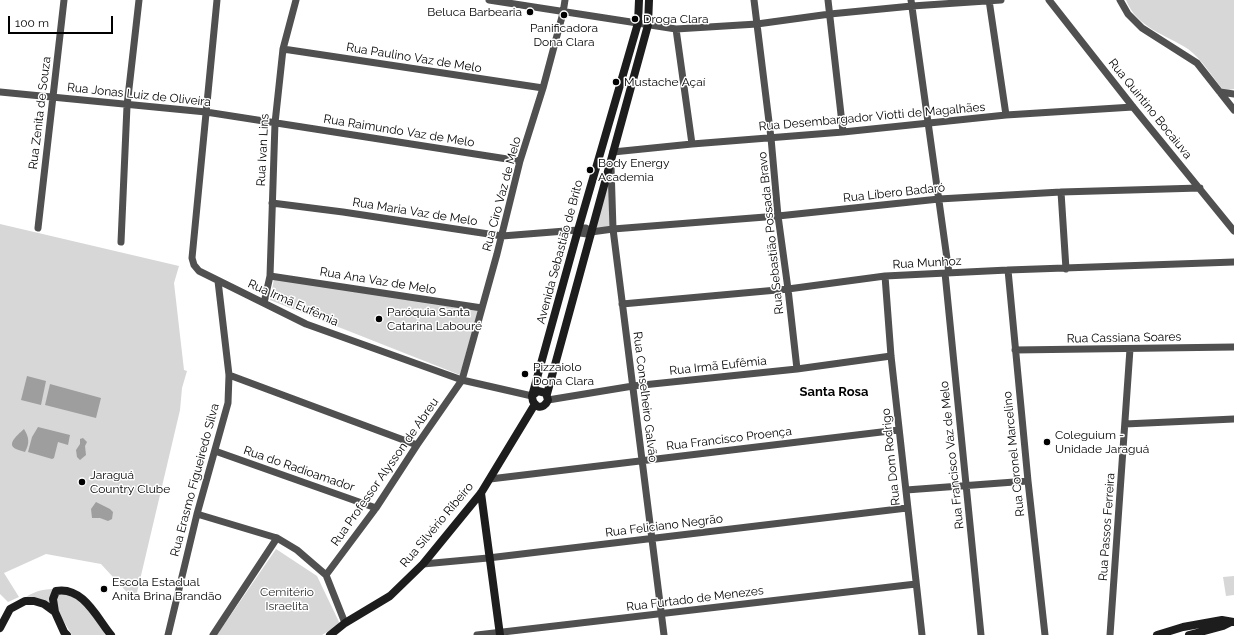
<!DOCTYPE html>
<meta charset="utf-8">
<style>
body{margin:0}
#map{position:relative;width:1234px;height:635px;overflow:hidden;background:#fff;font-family:Raleway,sans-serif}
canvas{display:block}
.scale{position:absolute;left:8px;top:16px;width:105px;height:18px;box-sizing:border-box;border:2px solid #000;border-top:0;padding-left:5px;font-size:12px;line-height:14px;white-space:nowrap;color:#000;-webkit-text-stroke:3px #fff;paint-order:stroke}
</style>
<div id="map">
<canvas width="1234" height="635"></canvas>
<div class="scale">100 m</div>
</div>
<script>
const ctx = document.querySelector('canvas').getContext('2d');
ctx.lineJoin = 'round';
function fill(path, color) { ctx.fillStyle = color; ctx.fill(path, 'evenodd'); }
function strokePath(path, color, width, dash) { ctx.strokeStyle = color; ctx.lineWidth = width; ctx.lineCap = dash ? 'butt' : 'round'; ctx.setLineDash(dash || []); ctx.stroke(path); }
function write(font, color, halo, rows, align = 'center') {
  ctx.font = font + ' Raleway,sans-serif'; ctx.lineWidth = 3; ctx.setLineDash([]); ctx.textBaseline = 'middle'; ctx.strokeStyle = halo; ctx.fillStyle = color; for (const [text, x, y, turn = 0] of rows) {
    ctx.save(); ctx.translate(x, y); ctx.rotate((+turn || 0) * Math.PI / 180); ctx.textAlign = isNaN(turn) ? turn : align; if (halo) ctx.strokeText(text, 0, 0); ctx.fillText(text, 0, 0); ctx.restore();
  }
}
const green = new Path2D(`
 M1126,0h108v89l-10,2c-11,-13 -22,-32 -36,-42 -23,-15 -51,-21 -62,-49z
 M610,174l3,52 -19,4z
 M0,224l179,42 -5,17 10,87 3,1 -5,17 -2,22 -45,191 -34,-37 -55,-10 -42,19 15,24 -11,5 -8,-8z
 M274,279l204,31 -18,65 -190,-75z
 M276,549l41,27 23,48 -18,11h-105z
 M1234,576v19l-8,1 -3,-19z
 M52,589l-1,10 3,11 -10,-7 -27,1c12,-10 19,-14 35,-15z
 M55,591c5,1 12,1 16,2 11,4 31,31 34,42h-33l-14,-23z`);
const water = new Path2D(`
 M27,376l19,5 -5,24 -20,-5z
 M50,384l51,14 -5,20 -51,-13z
 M38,427l32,8 -2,10 -10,-3 -4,16 -2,1 -24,-7 4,-15z
 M24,429c5,8 6,14 1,23 -3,-1 -7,-2 -9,-3 -11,-5 4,-16 8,-20z
 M83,438l4,4 -2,4 1,9 -6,5 -3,-3 -1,-7 4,-6v-5z
 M96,502l14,7 3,3 -1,7 -4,2 -8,-3h-8l-1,-9z`);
const street = new Path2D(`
 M217,0l-25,258 2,7 5,6 107,53 156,56 70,16
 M489,0l187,29 81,-5 73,-10 82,-8 89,-6
 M754,0l17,138 7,78 10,73 9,80
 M828,0l15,132
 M911,0l38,273
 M989,0l17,115
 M1049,0l84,107 101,124
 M1120,0l8,14 14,14 55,35 37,47
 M676,29l16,115
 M283,49l260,39
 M0,92l206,20 314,49
 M1220,92l14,2
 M613,152l79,-8 151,-12 163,-17 127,-8
 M611,166l2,63 51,406
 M1061,192l5,77
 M272,203l71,9 159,24 76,-6 3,-2h5l5,4
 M38,228l26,-228
 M578,230l2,3 7,1 4,-2 22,-3 165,-13 161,-17 122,-7 139,-4
 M121,242l6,-136 12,-106
 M1008,270l20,211 17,154
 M945,273l36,362
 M270,276l212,32
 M885,276l6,80 31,279
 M264,303l6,-27 5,-153 8,-74 13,-49
 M622,304l166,-15 97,-13 123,-6 226,-8
 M1015,350l219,-3
 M229,375l188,70
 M548,400l85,-14 164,-17 94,-13
 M1125,424l109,-5
 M215,451l161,57
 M490,479l408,-49
 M906,490l122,-9
 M197,514l80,24 20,12 29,25 19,48
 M423,564l65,-6 419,-50
 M326,575l50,-67 41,-63 45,-65 35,-126 23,-93 23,-73 20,-75 2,-13
 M168,635l29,-121 31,-111 1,-28 -11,-94
 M213,635l64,-97
 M477,635l439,-51
 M1110,635l20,-286`);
const secondary = new Path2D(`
 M534,394l4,-3 8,2 2,7c-5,11 -15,8 -16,-4l46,-166 60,-207 1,-23
 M547,394l101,-369 1,-25
 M481,493l19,142
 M55,612l-2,-13 3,-8c27,-5 41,27 55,44
 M0,628l10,-19 15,-8h9l10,3 11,8 9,20 3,3
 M330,635l15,-12 45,-27 33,-32 58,-71 54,-89
 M1157,635l26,-8 39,-7 12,2
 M1189,635l34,-9 8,-4`);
const markers = [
 [530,12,4,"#000"],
 [564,15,4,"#000"],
 [635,19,4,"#000"],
 [616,82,4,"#000"],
 [590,170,4,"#000"],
 [379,319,4,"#000"],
 [525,374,4,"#000"],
 [1047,442,4,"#000"],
 [82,482,4,"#000"],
 [104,589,4,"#000"]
];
const poiNames = [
 ["Beluca Barbearia",522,12,"right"],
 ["Droga Clara",643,19],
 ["Panificadora",564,28,"center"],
 ["Dona Clara",564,42,"center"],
 ["Mustache Açaí",624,82],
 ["Body Energy",598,163],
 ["Academia",598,177],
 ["Paróquia Santa",387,312],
 ["Catarina Labouré",387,326],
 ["Pizzaiolo",533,367],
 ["Dona Clara",533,381],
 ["Coleguium -",1055,435],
 ["Unidade Jaraguá",1055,449],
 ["Jaraguá",90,475],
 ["Country Clube",90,489],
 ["Escola Estadual",112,582],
 ["Anita Brina Brandão",112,596]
];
const streetNames = [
 ["Rua Paulino Vaz de Melo",414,58,9],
 ["Rua Jonas Luiz de Oliveira",139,95,6],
 ["Rua Quintino Bocaiuva",1150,109,51],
 ["Rua Zenita de Souza",40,113,-83],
 ["Rua Desembargador Viotti de Magalhães",872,117,-5],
 ["Rua Raimundo Vaz de Melo",399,131,9],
 ["Rua Ivan Lins",263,150,-87],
 ["Rua Líbero Badaró",894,193,-6],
 ["Rua Ciro Vaz de Melo",502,194,-75],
 ["Rua Maria Vaz de Melo",415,212,9],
 ["Rua Sebastião Possada Bravo",771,233,-96],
 ["Avenida Sebastião de Brito",560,252,-75],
 ["Rua Munhoz",927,263,-3],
 ["Rua Ana Vaz de Melo",378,281,9],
 ["Rua Irmã Eufêmia",293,303,24],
 ["Rua Cassiana Soares",1124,338,-1],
 ["Rua Irmã Eufêmia",718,366,-6],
 ["Rua Conselheiro Galvão",645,397,83],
 ["Rua Francisco Proença",729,439,-7],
 ["Rua Coronel Marcelino",1014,454,-96],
 ["Rua Francisco Vaz de Melo",952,455,-96],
 ["Rua Dom Rodrigo",891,457,-96],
 ["Rua do Radioamador",299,469,19],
 ["Rua Professor Alysson de Abreu",385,472,-55],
 ["Rua Erasmo Figueiredo Silva",195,480,-75],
 ["Rua Silvério Ribeiro",437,525,-50],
 ["Rua Feliciano Negrão",664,526,-7],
 ["Rua Passos Ferreira",1107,527,-86],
 ["Rua Furtado de Menezes",695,599,-7]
];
const parkNames = [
 ["Cemitério",287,592],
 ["Israelita",287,606]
];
const neighbourhoodNames = [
 ["Santa Rosa",834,392]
];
fill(green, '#d7d7d7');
fill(water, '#9e9e9e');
strokePath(street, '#505050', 7);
strokePath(secondary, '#1d1d1d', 8);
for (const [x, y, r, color] of markers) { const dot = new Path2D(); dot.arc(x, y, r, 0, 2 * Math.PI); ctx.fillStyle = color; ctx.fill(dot); strokePath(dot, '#fff', 1.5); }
write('12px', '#000', '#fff', poiNames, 'left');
write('12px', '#000', '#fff', streetNames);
write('12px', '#2e2e2e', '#fff', parkNames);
write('bold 13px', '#000', '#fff', neighbourhoodNames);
</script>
